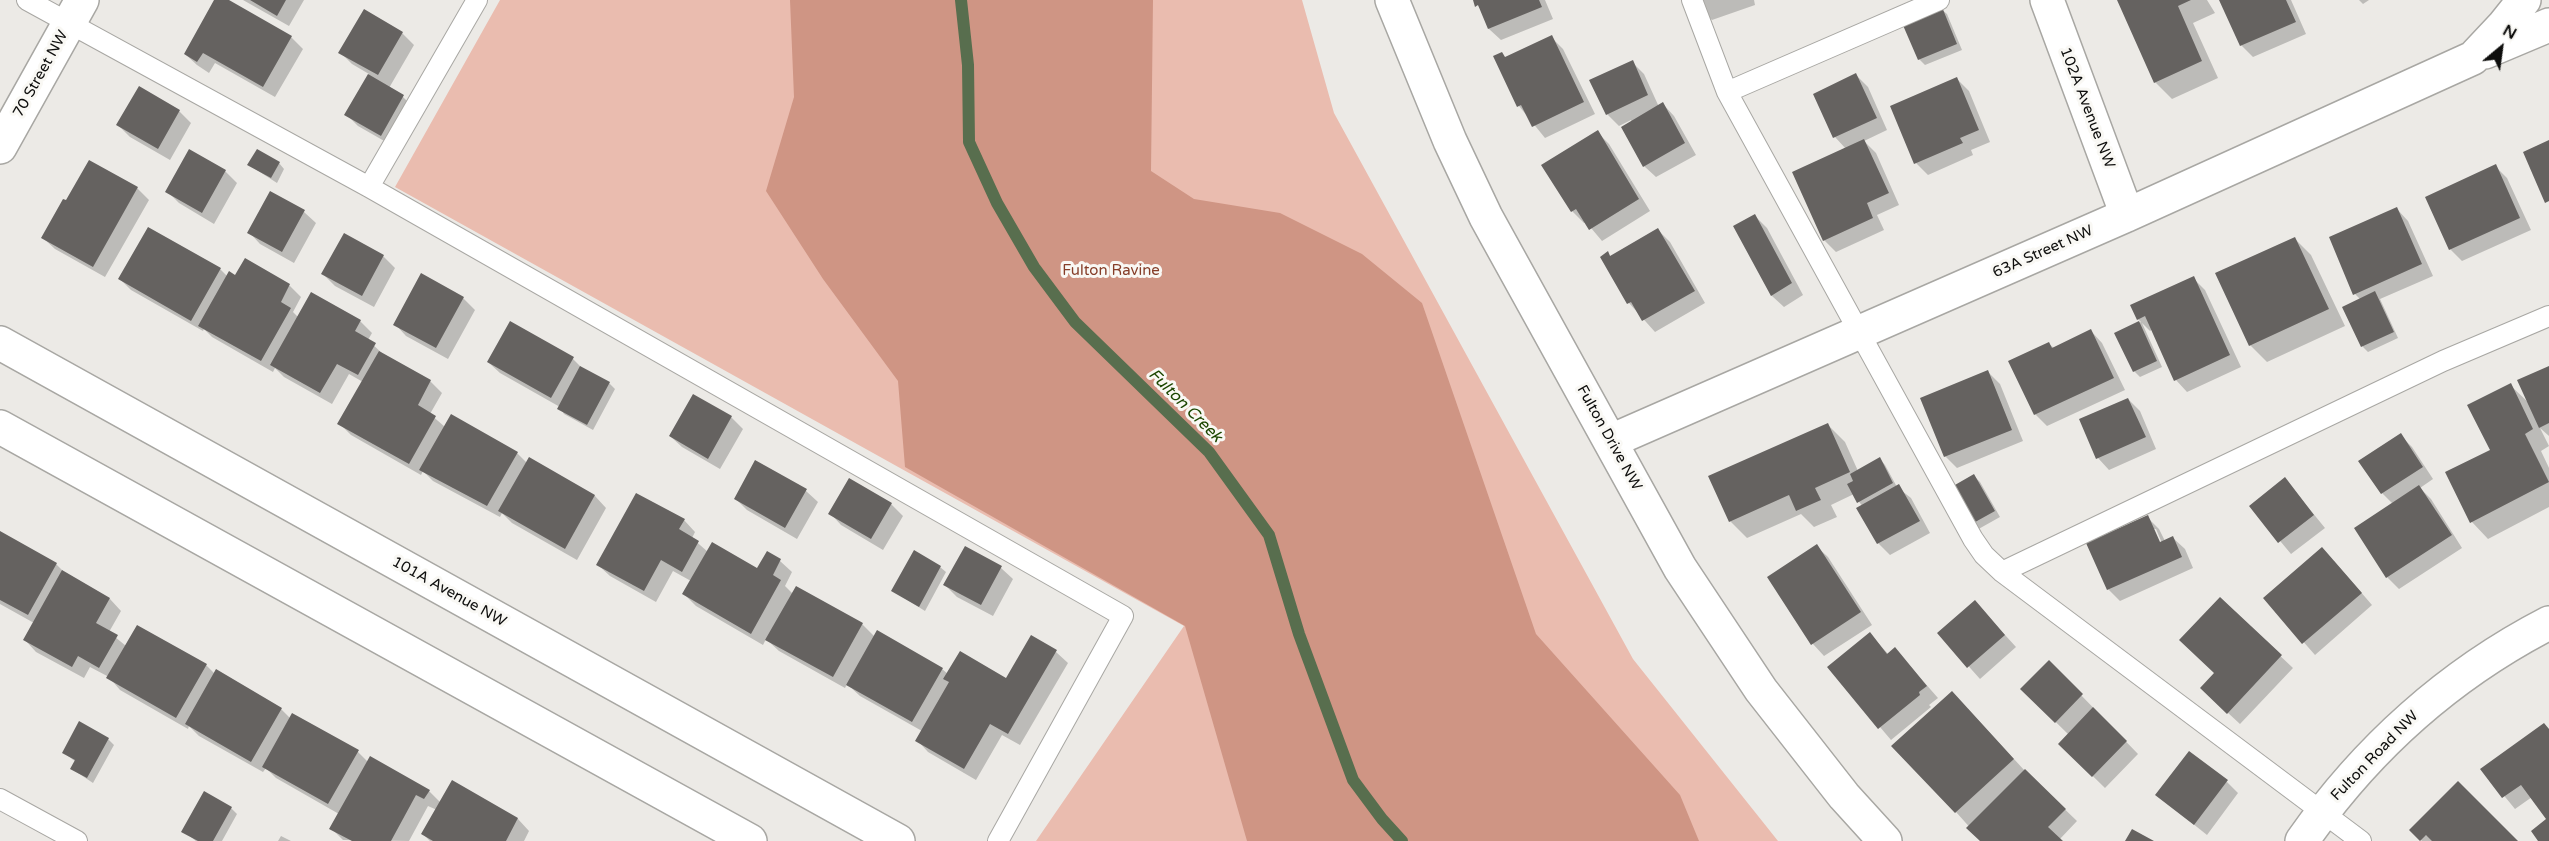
<!DOCTYPE html>
<style>
body{margin:0}
#map{position:relative;width:2549px;height:841px;overflow:hidden;background:#eceae6;font-family:"Varela Round",sans-serif}
canvas{display:block}
.north{position:absolute;left:2471px;top:18px;width:60px;height:60px;-webkit-text-stroke:4px #f9f8f4;paint-order:stroke;rotate:29deg;font-size:16px;font-weight:700;line-height:24px;text-align:center;color:#0e0e0d}
.north::after{content:'';display:block;margin:auto;width:21px;height:27px;background:#0e0e0d;clip-path:polygon(50% 0,100% 100%,50% 72%,0 100%)}
</style>
<div id="map">
<canvas width="2549" height="841"></canvas>
<div class="north">N</div>
</div>
<script>
const ctx = document.querySelector('canvas').getContext('2d');
ctx.lineJoin = 'round';
function fill(path, color) { ctx.fillStyle = color; ctx.fill(path, 'evenodd'); }
function strokePath(path, color, width, dash) { ctx.strokeStyle = color; ctx.lineWidth = width; ctx.lineCap = dash ? 'butt' : 'round'; ctx.setLineDash(dash || []); ctx.stroke(path); }
function write(font, color, halo, rows, align = 'center') {
  ctx.font = font + ' "Varela Round",sans-serif'; ctx.lineWidth = 6; ctx.setLineDash([]); ctx.textBaseline = 'middle'; ctx.strokeStyle = halo; ctx.fillStyle = color; for (const [text, x, y, turn = 0] of rows) {
    ctx.save(); ctx.translate(x, y); ctx.rotate((+turn || 0) * Math.PI / 180); ctx.textAlign = isNaN(turn) ? turn : align; if (halo) ctx.strokeText(text, 0, 0); ctx.fillText(text, 0, 0); ctx.restore();
  }
}
const green = new Path2D(`
 M500,0h802l32,113 299,546 145,182h-742l148,-215 -789,-439z`);
const forest = new Path2D(`
 M790,0h363l-2,171 43,28 86,14 82,41 60,49 114,331 144,161 19,46h-452l-62,-215 -280,-159 -7,-86 -75,-102 -57,-88 28,-94z`);
const shadow = new Path2D(`
 M216,0h9l66,37 12,12 -28,48 -60,-34 -6,10 -12,-8 -12,-11z
 M243,0h61l-15,26z
 M1474,0h71l8,19 -52,21 -12,-11 -6,-17z
 M1697,0h57l1,5 -43,15 -12,-11z
 M2119,0h88l8,13 -22,10 25,55 -46,21 -17,-17z
 M2221,0h70l15,34 -53,23 -12,-12z
 M2359,0h10l-6,4z
 M1941,9l6,5 15,36 -37,15 -6,-6z
 M402,33l12,12 -25,43 14,9 11,11 -21,38 -35,-20 -12,-12 23,-40 -17,-10 -12,-12z
 M1551,37l12,12 32,65 -50,24 -26,-32z
 M1632,62l12,12 15,33 4,-3 11,12 22,39 -40,22 -12,-11 -13,-46 -12,6 -12,-12z
 M1856,75l12,12 19,43 -23,11 12,12 23,52 -22,10 7,15 -48,22 -12,-12 22,-91 -11,-12 -20,-43z
 M1957,79l12,12 21,51 -19,8 2,5 -45,20 -12,-12z
 M139,88l40,23 12,12 -21,37 -40,-23 -12,-12z
 M1597,132l12,12 41,67 -48,30 -16,-19 -2,1 -12,-12z
 M279,163l5,6 -7,14 -28,-18z
 M2495,166l12,12 24,52 -69,31 -12,-12z
 M225,171l12,12 -23,41 -35,-21 -12,-12z
 M137,188l12,12 -44,77 -50,-28 -12,-11z
 M2397,209l11,12 25,55 -53,23 18,39 -30,14 -5,-5 -19,-40 16,-8 -5,-5z
 M304,212l12,11 -22,40 -34,-19 -11,-12z
 M1755,216l12,12 36,67 -19,12 -12,-11 -37,-69z
 M1658,230l12,12 35,61 -50,29 -26,-29 -21,-50 3,4z
 M344,235l39,21 12,12 -21,39 -39,-21 -12,-12z
 M2295,239l16,16 34,71 -78,36 -17,-17z
 M245,260l45,26 11,11 -8,15 6,6 61,3 12,12 -4,7 18,17 44,24 12,12 -12,21 15,13 72,26 10,10 2,-4 66,37 11,12 -29,52 -65,-37 -10,-10 -2,4 -67,-36 -10,-10 -2,4 -70,-40 -12,-12 24,-41 -14,-8 -17,30 -48,-27 -9,-9 -2,4 -61,-35 -8,-8 -1,2 -72,-41 -12,-12 101,-9 8,8h8z
 M2193,278l12,12 36,77 -54,25 -11,-12 -23,-51 -3,2 -8,-8 20,44 -22,10 -6,-6 -18,-38 25,-11 -3,-3z
 M463,298l12,12 -27,49 -42,-23 -11,-12z
 M2091,331l11,12 23,47 -78,36 -12,-12 14,-70 5,4z
 M573,359l11,11 25,13 6,6 -22,41 -29,-16 -4,-7 -60,-34 -12,-11z
 M2549,367v69l-9,-8 9,18 -8,5 8,17v39l-61,32 -16,-17 -25,-49 45,-22 18,-66 20,19z
 M1988,372l12,12 23,57 -66,27 -12,-12z
 M694,396l37,21 12,12 -23,40 -38,-22 -12,-11z
 M2128,399l12,12 16,38 -47,21 -11,-12z
 M1828,425l17,17 13,29 22,-12 5,6 12,22 14,11 19,35 -40,22 -12,-12 -19,-35 3,-2 -8,-12 -23,11 6,12 -23,10 -13,-13 -54,24 -17,-17z
 M2400,435l12,12 21,32 -13,9 11,11 31,49 -63,41 -12,-12 6,-73 -11,-11z
 M1974,476l6,6 20,35 -25,14 -5,-6z
 M2285,479l40,49 -34,26 -40,-48z
 M806,491l12,11 -21,37 -50,-29 -12,-12z
 M891,504l12,12 -20,34 -42,-25 -11,-12z
 M2147,517l12,12 6,12 8,-3 12,11 8,19 -73,33 -12,-12zM2152,529h4l8,19 -2,1z
 M684,520l11,12 -3,6 16,14 50,18 9,-16 13,7 12,11 -7,14 8,8 69,30 13,13 67,32 6,5 58,6 50,-28 12,11 -48,82 -18,-10 -26,45 -48,-28 -11,-12 5,-9 -62,-35 -13,-12 -2,4 -66,-37 -13,-12 -3,6 -67,-39 -12,-12 7,-13 -18,-10 -17,31 -46,-26 -12,-11z
 M0,533l56,31 10,10 44,25 11,12 -12,21 17,14 80,19 9,9 66,35 10,10 67,33 10,10 61,29 12,12 11,-21 66,37 11,12 -5,10h-94l-7,-7 14,-24 -9,-4 -19,35 -66,-1 -12,-12 8,-14 -63,-36 -10,-10 -3,4 -64,-36 -10,-10 -1,3 -68,-39 -11,-13 -19,-10 -6,11 -48,-26 -11,-12 9,-17 -34,-19z
 M1816,546l12,11 44,68 -48,31 -11,-12 -44,-67z
 M966,548l35,20 12,11 -20,37 -36,-19 -12,-12z
 M2334,561l38,44 -57,50 -50,-57z
 M940,567l6,5 -21,39 -32,-20z
 M2220,599l73,69 -53,56 -26,-24z
 M1975,602l41,45 -36,32 -41,-46z
 M1870,634l19,21 6,-6 43,49 -9,7 2,2 -40,33 -62,-73z
 M2049,662l89,92 -33,34 -45,-44 9,-9 -47,-46z
 M1968,709l57,62 52,50 -18,19 2,1h-79l-26,-29z
 M2549,730v91l-17,-24 -17,12 -32,-39z
 M108,739l6,6 -21,38 -21,-14 4,-7 -12,-9z
 M2227,782l11,11 -31,42 -50,-40z
 M231,808l6,6 -15,27h-26l-13,-10z
 M2411,830l105,11h-94z
 M281,836l10,5h-13z`);
const stream = new Path2D(`
 M961,0l7,65 1,77 28,61 37,64 41,55 134,130 60,83 30,99 54,146 29,39 20,22`);
const building = new Path2D(`
 M214,0h15l63,36 -29,51 -60,-34 -6,9 -13,-8z
 M250,0h36l-9,16z
 M1473,0h66l3,7 -54,22 -10,-24 -3,2z
 M2117,0h74l-13,6 24,55 -48,22z
 M2219,0h67l10,22 -56,24z
 M1942,7l15,37 -39,16 -16,-37z
 M364,9l39,23 -25,43 -40,-22z
 M1552,35l32,67 -52,25 -11,-22 -4,2 -24,-51 9,-4 3,5z
 M1633,60l15,35 -42,20 -17,-35z
 M1856,73l21,45 -44,20 -20,-44z
 M368,74l36,21 -23,41 -37,-21z
 M1957,77l22,53 -19,8 3,5 -49,21 -24,-58z
 M139,86l41,24 -22,39 -42,-24z
 M1663,102l22,41 -42,24 -22,-40z
 M1598,130l41,69 -50,31 -13,-21 -5,3 -30,-47z
 M1864,139l25,54 -22,10 6,15 -50,23 -31,-69z
 M2549,140v61l-4,2 -22,-51z
 M189,149l37,21 -24,43 -37,-21z
 M257,149l23,13 -9,16 -24,-13z
 M89,160l49,27 -45,80 -52,-29 22,-39 3,1z
 M2496,164l24,54 -71,32 -24,-53z
 M270,191l35,19 -23,42 -35,-19z
 M2397,207l25,57 -69,31 -24,-58z
 M1755,214l37,69 -21,13 -38,-70z
 M148,227l73,41 -30,53 -73,-42z
 M1658,228l37,63 -53,30 -11,-19 -4,2 -27,-47 8,-6 2,5z
 M344,233l40,22 -22,41 -41,-22z
 M2295,237l34,72 -80,37 -34,-73z
 M245,258l45,26 -9,18 10,6 -30,53 -63,-35 31,-55 6,4z
 M421,273l43,24 -28,51 -43,-23z
 M2194,276l36,79 -56,26 -29,-65 -8,4 -7,-15z
 M2375,291l19,41 -33,15 -19,-40z
 M311,292l50,28 -6,11 21,12 -18,32 -21,-11 -17,29 -50,-28z
 M510,321l64,36 -23,41 -64,-36z
 M2139,321l18,40 -24,11 -19,-39z
 M2091,329l23,49 -80,37 -26,-54 41,-19 3,6z
 M379,351l52,29 -13,25 18,11 -27,48 -72,-40z
 M580,366l30,16 -23,43 -30,-16z
 M2549,366v57l-10,5 -22,-48z
 M1988,370l24,60 -68,27 -24,-59z
 M2511,383l22,46 -8,5 24,48 -79,41 -25,-51 45,-22 -23,-45z
 M693,394l39,22 -24,43 -39,-23z
 M2128,398l18,39 -50,22 -17,-40z
 M451,414l67,38 -31,54 -68,-36z
 M1828,423l22,49 -35,16 6,12 -25,11 -7,-16 -60,27 -21,-46z
 M2401,433l22,34 -42,27 -23,-33z
 M529,457l66,38 -30,54 -67,-38z
 M1880,457l13,26 -36,20 -10,-19 6,-3 -3,-7z
 M755,460l52,29 -22,39 -51,-29z
 M1974,474l21,37 -27,15 -20,-37z
 M2285,477l29,38 -36,28 -29,-37z
 M849,478l43,25 -21,36 -43,-25z
 M1899,484l21,37 -43,23 -21,-36z
 M2419,485l33,50 -66,43 -32,-50z
 M636,493l49,26 -6,10 20,12 -17,31 -21,-12 -17,31 -48,-26z
 M2148,515l12,27 13,-6 9,21 -75,33 -21,-47z
 M0,531l57,32 -29,52 -28,-15z
 M712,542l45,26 10,-17 14,8 -8,16 8,5 -30,54 -69,-40z
 M1817,544l44,68 -50,33 -44,-68z
 M965,546l37,20 -21,39 -38,-20z
 M2322,547l40,46 -60,51 -39,-46z
 M914,550l27,16 -22,41 -28,-16z
 M62,570l48,28 -14,25 22,12 -19,33 -21,-12 -6,11 -49,-27z
 M796,586l67,37 -30,54 -68,-37z
 M2220,597l62,58 -55,59 -27,-26 14,-15 -35,-33z
 M1975,600l30,35 -38,33 -30,-35z
 M137,625l70,39 -31,54 -70,-40z
 M877,630l66,38 -31,54 -66,-37z
 M1870,632l17,22 8,-7 32,39 -8,6 1,3 -42,34 -51,-62z
 M1031,635l26,15 -49,84 -18,-10 -26,45 -49,-28 34,-59 -6,-3 17,-28 46,27z
 M2049,660l34,34 -28,29 -35,-34z
 M216,669l66,39 -31,54 -66,-38z
 M1952,691l62,68 -59,54 -64,-67z
 M2093,707l34,34 -35,36 -34,-33z
 M292,713l67,37 -31,54 -66,-37z
 M79,721l30,17 -22,40 -17,-9 5,-9 -13,-7z
 M2544,723l5,6v112h-11l-7,-10 15,-12 -25,-34 -19,13 -22,-29z
 M2189,751l39,29 -34,45 -39,-30z
 M370,756l60,34 -6,9 -8,-4 -25,46h-39l-23,-12z
 M2025,769l41,40 -18,18 15,14h-83l-14,-13z
 M452,780l66,38 -12,23h-73l-12,-7z
 M2458,781l60,60h-86l-6,-6 -6,6 -11,-11z
 M204,791l28,16 -19,34h-15l-17,-9z
 M2132,829l22,12h-29z`);
const lane = new Path2D(`
 M27,0l342,187 754,429 -125,225
 M1692,0l35,92 246,447 11,16 18,17 359,269
 M1727,92l212,-92
 M369,187l108,-187
 M2002,572l441,-211 106,-45
 M0,799l77,42`);
const street = new Path2D(`
 M1392,0l58,141 36,76 194,351 81,122 83,106 41,45
 M2047,0l80,215
 M2485,52l64,-27
 M0,147l82,-147
 M0,343l898,498
 M0,427l750,414
 M1611,441l516,-226 346,-157 31,-33 20,-25`);
const secondary = new Path2D(`
 M2302,841c64,-92 148,-167 247,-218`);
const streetNames = [
 ["70 Street NW",41,74,-61],
 ["102A Avenue NW",2087,108,69],
 ["63A Street NW",2043,252,-24],
 ["Fulton Drive NW",1609,438,61],
 ["101A Avenue NW",449,592,29],
 ["Fulton Road NW",2375,756,-46]
];
const parkNames = [
 ["Fulton Ravine",1111,271]
];
const waterNames = [
 ["Fulton Creek",1185,406,45]
];
fill(green, '#eabcaf');
fill(forest, '#cf9584');
fill(shadow, '#0003');
strokePath(stream, '#586e4e', 12);
fill(building, '#656260');
strokePath(lane, '#a8a7a3', 22);
strokePath(street, '#a8a7a3', 36);
strokePath(secondary, '#a8a7a3', 36);
strokePath(lane, '#fff', 20);
strokePath(street, '#fff', 33);
strokePath(secondary, '#fff', 33);
write('15px', '#0e0e0d', '#f9f8f4', streetNames);
write('15px', '#853d28', '#f9f8f4', parkNames);
write('italic 16px', '#1c4601', '#f9f8f4', waterNames);
</script>
